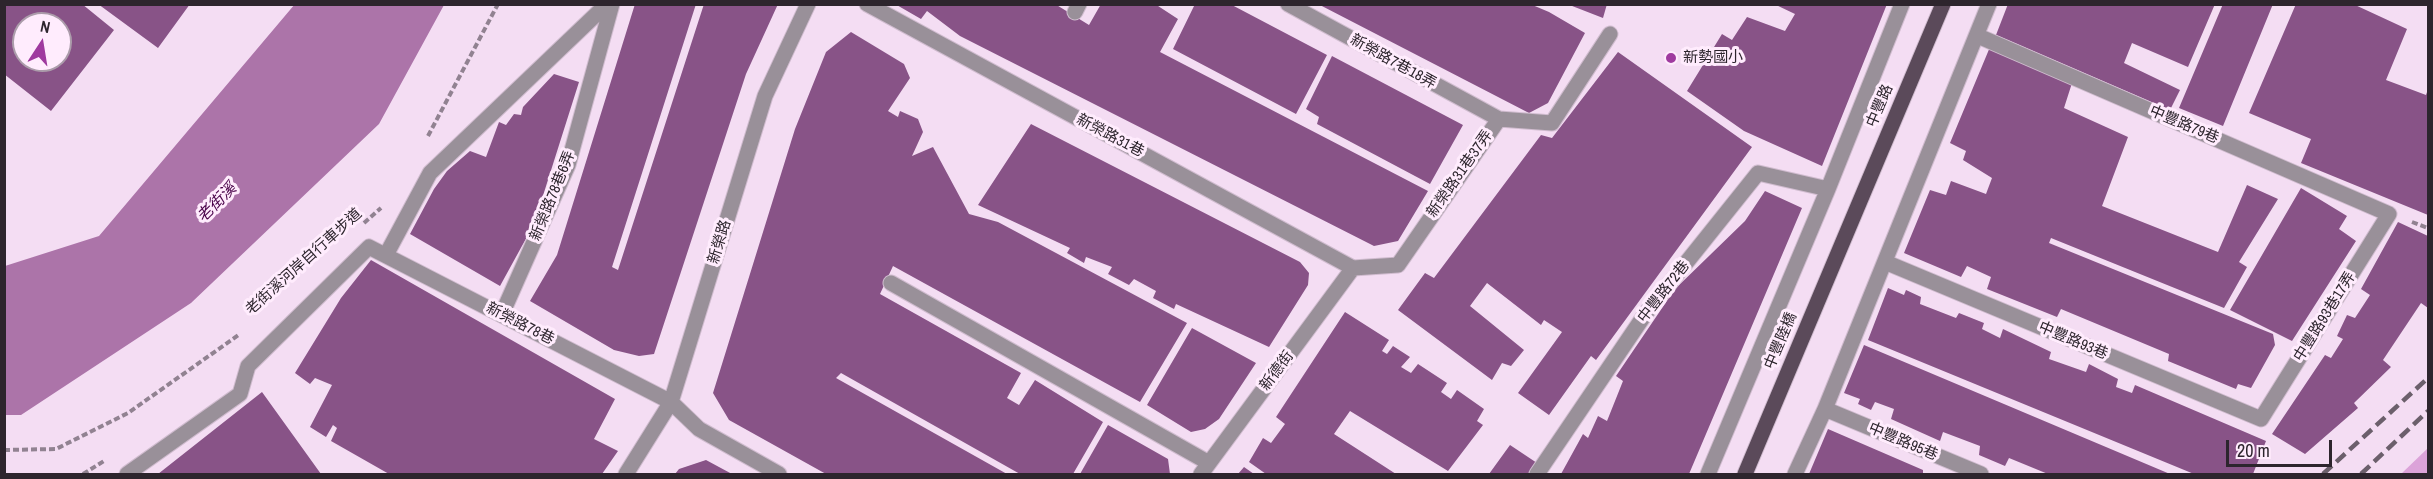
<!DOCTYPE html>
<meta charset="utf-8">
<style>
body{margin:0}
#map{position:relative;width:2433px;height:479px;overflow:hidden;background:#f4ddf3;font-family:"Archivo Narrow",sans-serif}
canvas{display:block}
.frame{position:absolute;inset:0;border:6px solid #2d252d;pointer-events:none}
.north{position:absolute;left:12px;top:12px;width:60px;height:60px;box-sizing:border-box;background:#ffecfd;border:2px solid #ab9caa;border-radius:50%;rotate:12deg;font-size:16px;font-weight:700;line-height:24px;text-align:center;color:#2d252d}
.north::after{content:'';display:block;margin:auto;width:21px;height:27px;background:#9f3a9f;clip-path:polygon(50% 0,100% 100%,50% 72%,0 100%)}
.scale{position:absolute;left:2226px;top:440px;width:106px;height:27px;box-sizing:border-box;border:3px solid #2d252d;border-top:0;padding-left:8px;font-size:18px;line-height:21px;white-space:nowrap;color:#2d252d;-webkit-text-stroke:4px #ffecfd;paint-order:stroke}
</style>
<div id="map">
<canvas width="2433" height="479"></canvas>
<div class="frame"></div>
<div class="north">N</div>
<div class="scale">20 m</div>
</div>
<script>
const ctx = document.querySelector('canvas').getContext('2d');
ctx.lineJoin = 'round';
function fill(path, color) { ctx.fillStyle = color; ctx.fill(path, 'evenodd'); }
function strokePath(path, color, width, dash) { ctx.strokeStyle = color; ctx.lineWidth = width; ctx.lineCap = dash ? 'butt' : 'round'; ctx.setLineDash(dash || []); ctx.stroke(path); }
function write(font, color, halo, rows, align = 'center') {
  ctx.font = font + ' "Archivo Narrow","Noto Sans TC",sans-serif'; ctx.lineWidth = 6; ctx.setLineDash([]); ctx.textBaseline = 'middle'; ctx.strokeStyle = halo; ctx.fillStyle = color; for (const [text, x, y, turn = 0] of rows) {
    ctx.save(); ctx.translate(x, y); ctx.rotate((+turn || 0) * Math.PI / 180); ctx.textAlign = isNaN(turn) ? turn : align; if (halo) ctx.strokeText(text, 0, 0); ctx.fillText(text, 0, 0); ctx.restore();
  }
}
const green = new Path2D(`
 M2428,448v26h-27z`);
const water = new Path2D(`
 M295,4l149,1 -65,119 -188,179 -170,112h-16v-149l94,-30z`);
const building = new Path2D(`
 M4,4h78l32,26 -63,81 -47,-37zM24,24h36v36h-36z
 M98,4h92l-32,44z
 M635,4h61l-84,263 6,3 86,-266h74l-32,70 -92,280 -15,2 -25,-6 -84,-49 27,-46z
 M895,4h160l34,21 12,-21h54l23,15 -18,33 268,139 -30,50 -24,5 -414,-210 -33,-25 -6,8z
 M1195,4h35l97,51 -31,59 -123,-65z
 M1318,4h212l19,8 36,21 -37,70 -19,10z
 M1567,4h40l-4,14z
 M1774,4h113l-65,162 -78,-35 -57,-40 35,-57 10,6 15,-23 38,14 10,-17z
 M2008,4h207l-27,63 -56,-24 -8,20 56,27 -10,20 -174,-75z
 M2223,4h50l-50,122 -44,-18z
 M2296,4h57l54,25 -21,51 40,15 2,-6v126l-127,-52 10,-24 -62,-26z
 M851,32l53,32 6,14 -22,33 10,6 2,-6 18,8 5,13 -11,24 21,-9 36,67 29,8 189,101 -47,79 -247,-136 -13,28 141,79 -14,25 12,7 16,-25 68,42 -30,52h-53l-179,-101 -5,5 171,96h-181l-97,-54 -16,-27 82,-264 31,-77z
 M1990,47l82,36 -8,25 64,29 -26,69 116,46 29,-67 31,14 -39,63 8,5 -23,41 -173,-70 -2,5 224,91 2,11 -24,43 -13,-4 -2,5 -68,-28 1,-7 -108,-45 -4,8 -70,-28 4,-12 -24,-11 -6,11 -57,-24 26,-63 16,5 5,-14 35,13 6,-16 -29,-18 3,-9 -16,-8z
 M1618,52l134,95 -156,213 -5,-4 -42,59 -31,-22 44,-61 -18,-12 -3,5 -54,-42 -17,23 54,44 -13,16 -9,-3 -10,17 -94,-70 27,-37 9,5 107,-143 11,3z
 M1332,56l131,69 -33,59 -113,-60 2,-7 -13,-8z
 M554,74l25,8 -45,142 -34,62 -90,-52 24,-45 13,-18 23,-20 16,6 13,-35 7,3 8,-11 7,1 2,-8z
 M1031,124l269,138 9,11 -1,12 -39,62 -93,-43 -2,5 -21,-11 3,-7 -22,-12 -5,6 -21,-11 4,-7 -26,-10 -2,6 -17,-10 3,-5 -92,-43z
 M2301,188l46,28 -8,13 17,12 -64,100 -62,-31z
 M1765,191l37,17 -113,266h-128l22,-40 5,4 10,-22 9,5 16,-40 -7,-5 59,-87 70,-68z
 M2398,222l30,14v72l-7,-5 -38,57 8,7 -37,36 4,5 -53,46 -33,-20 53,-79 6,3 12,-19 -6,-3 10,-21 8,3 15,-23 -9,-6z
 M371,260l244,139 -21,40 24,12 -16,23h-213l-58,-33 6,-13 -4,-3 -7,12 -16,-10 22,-42 -17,-7 -5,6 -15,-11 46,-75z
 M1888,288l16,7 2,-5 15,7 -1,7 36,14 3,-5 25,10 -2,6 18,9 3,-9 48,23 -2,7 37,13 3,-8 29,15 -2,8 16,6 3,-8 131,56 -13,33h-59l-326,-134z
 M1345,312l44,28 -7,11 5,3 6,-8 17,11 -9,10 10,6 7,-9 29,19 -6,9 10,7 6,-9 27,19 -7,12 6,4 -35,46 -98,-60 -16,23 62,40h-130l-17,-12 14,-24 8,5 14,-19 -9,-7z
 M1192,328l64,35 -37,56 -14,10 -14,3 -44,-27z
 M1864,345l306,129h-122l-39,-16 -4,8 -26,-11 1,-9 -37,-14 -3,9 -49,-22 3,-10 -19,-7 -4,8 -13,-6 2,-5 -16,-6z
 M262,392l59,82h-163z
 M1108,425l60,34 2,15h-90z
 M1828,429l95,41v4h-114z
 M1510,445l27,18 -8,11h-40z
 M706,460l26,14h-57l4,-5z
 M1244,467l10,7h-16z`);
const path = new Path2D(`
 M428,136l70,-132
 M2412,222l16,6
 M364,223l17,-15
 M4,450l52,-1 72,-36 112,-79
 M83,474l21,-13`);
const minor = new Path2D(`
 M867,4l486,264
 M1288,4l211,115
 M1075,12l4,-8
 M386,255l44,-82 177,-169
 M1885,262l376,157 128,-205 -411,-178
 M1353,268l45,-3 101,-146 53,4 58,-89
 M891,283l318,180
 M502,314l66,-149 44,-161
 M1825,409l156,65
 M127,474l113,-80 8,-28 121,-119 302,155 28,27 80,45
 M626,474l45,-72 94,-306 43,-92
 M1201,474l152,-206
 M1537,474l109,-161 112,-140 70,16
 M1708,474l120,-285 74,-185
 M1795,474l30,-65 164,-405`);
const major = new Path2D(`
 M1745,474l198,-470`);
const rail = new Path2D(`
 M2323,474l105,-96
 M2361,474l67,-63`);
const markers = [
 [1671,58,6,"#9f3a9f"]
];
const poiNames = [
 ["新勢國小",1683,58]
];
const streetNames = [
 ["新榮路7巷18弄",1393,62,29],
 ["中豐路",1880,106,-67],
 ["中豐路79巷",2184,125,23],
 ["新榮路31巷",1110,136,28],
 ["新榮路31巷37弄",1460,174,-55],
 ["新榮路78巷6弄",553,196,-68],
 ["新榮路",720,242,-73],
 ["老街溪河岸自行車步道",304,262,-42],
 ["中豐路72巷",1664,292,-52],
 ["中豐路93巷17弄",2325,317,-58],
 ["新榮路78巷",520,324,27],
 ["中豐陸橋",1781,341,-67],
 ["中豐路93巷",2073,341,23],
 ["新德街",1277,371,-53],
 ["中豐路95巷",1903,442,23]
];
const waterNames = [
 ["老街溪",217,203,-45]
];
fill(green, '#dca3d9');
fill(water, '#ac74a9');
fill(building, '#885387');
strokePath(minor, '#d0bccf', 17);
strokePath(major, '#d0bccf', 17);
strokePath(path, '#918291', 4, [6, 3]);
strokePath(minor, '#999099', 15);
strokePath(major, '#5b4a5a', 15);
strokePath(rail, '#6b5f6b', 4.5, [12, 6]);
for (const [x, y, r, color] of markers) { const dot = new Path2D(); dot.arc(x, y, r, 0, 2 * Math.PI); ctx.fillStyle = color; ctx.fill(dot); strokePath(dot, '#ffecfd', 2); }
write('15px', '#2d252d', '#ffecfd', poiNames, 'left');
write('15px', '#2d252d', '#ffecfd', streetNames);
write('italic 16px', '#480048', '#ffecfd', waterNames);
</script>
